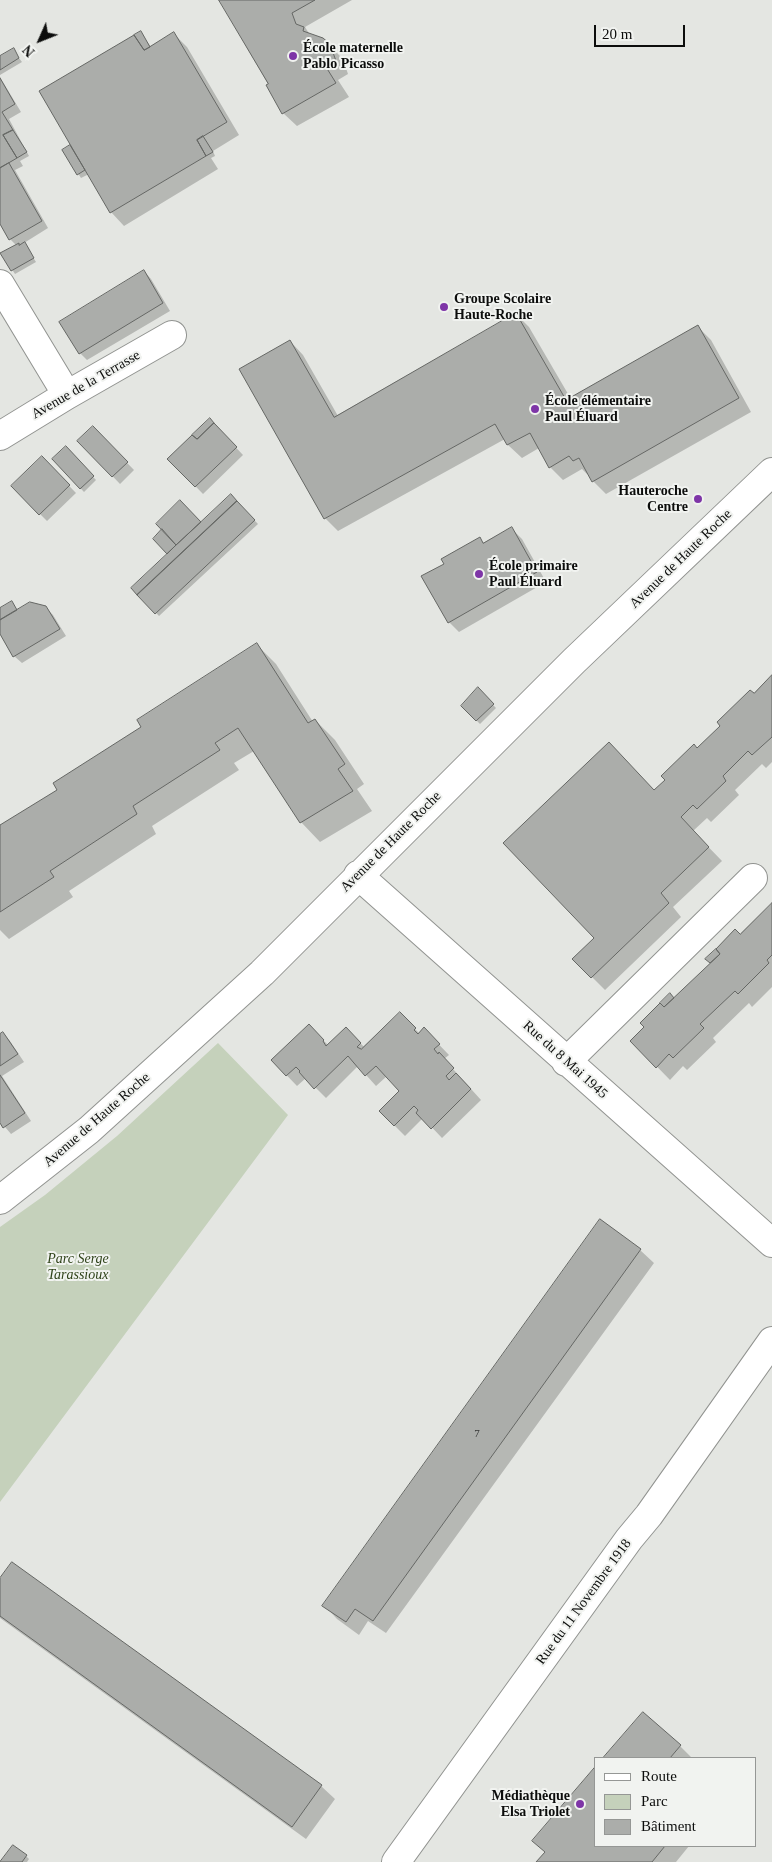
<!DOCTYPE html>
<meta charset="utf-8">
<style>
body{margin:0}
#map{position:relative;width:772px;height:1862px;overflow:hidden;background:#e4e6e2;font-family:"Times New Roman",serif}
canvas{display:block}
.legend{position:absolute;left:594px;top:1757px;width:162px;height:90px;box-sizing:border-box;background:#f1f3f0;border:1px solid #959795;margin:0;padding:6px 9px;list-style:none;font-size:15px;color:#0c0d0c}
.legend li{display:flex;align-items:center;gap:10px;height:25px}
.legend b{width:25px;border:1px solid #959795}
.north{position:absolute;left:15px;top:15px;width:50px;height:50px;-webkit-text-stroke:4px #f1f3f0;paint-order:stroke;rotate:226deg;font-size:14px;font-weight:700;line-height:20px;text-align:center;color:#0c0d0c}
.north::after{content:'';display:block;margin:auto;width:18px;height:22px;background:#0c0d0c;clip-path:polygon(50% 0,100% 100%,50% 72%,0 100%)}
.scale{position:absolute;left:594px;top:25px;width:91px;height:22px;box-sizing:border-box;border:2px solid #0c0d0c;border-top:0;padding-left:6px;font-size:15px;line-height:18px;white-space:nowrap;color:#0c0d0c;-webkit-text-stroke:4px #f1f3f0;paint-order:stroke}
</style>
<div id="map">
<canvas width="772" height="1862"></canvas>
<ul class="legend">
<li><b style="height:6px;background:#fff"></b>Route</li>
<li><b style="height:14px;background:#c5d1bb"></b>Parc</li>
<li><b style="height:14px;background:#abadaa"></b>Bâtiment</li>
</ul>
<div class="north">N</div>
<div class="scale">20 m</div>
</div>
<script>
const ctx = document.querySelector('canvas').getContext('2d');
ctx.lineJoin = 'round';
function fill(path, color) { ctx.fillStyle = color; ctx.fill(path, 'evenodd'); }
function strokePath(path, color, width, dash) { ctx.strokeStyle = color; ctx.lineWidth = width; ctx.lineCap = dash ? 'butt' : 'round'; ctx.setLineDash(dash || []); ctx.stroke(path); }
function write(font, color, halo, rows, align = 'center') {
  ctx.font = font + ' "Times New Roman",serif'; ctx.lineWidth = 4; ctx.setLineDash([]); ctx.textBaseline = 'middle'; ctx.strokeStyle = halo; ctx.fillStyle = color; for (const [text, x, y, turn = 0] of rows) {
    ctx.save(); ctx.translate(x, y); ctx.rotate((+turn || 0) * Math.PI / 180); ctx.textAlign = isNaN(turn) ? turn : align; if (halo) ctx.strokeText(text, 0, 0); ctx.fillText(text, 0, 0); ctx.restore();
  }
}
const green = new Path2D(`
 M218,1043l70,72 -288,387v-275l45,-32 72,-59z`);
const shadow = new Path2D(`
 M221,0h131l-47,27 5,8 19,10 14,14 5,15 -10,6 11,17 -52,29 -14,-13 -15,-27 2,-1z
 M140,32l11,15 23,-13 13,13 52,88 -26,16 2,5 -4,2 7,11 -94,57 -13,-14 -22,-38 -8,4 -18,-28 7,-4 4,4z
 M13,50l9,12 -22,13v-17z
 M0,77l21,35 -12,7 20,37 -9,5 3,5 -8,4 33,58 -24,15 12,19 -21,12 -13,-20 15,-8 -7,-7 -10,-18z
 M144,271l7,8 19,32 -83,49 -7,-7z
 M516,314l13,13 42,72 127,-72 13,13 40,72 -145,82 -13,-13 -5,-8 -1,1 -5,-5 -19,11 -13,-13 -11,-19 -17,10 -14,-13 -3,-6 -167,92 -13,-13 -35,-177 13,14 35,61z
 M210,420l33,35 -40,39 -34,-35z
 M93,428l41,42 -14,14 -41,-43z
 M66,448l30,32 -12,12 -31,-33z
 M42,458l34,35 -29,28 -35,-35z
 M231,496l27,28 -99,92 -21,-22 31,-40 -15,-15 10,-10 16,-27 21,22z
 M511,528l11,11 24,43 -87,50 -10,-10 -3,-57 34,-26 4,4z
 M12,603l6,8 27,-4 8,8 13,21 -44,27 -8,-7 -14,-24v-22z
 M256,644l20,20 37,58 2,-2 20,20 29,44 -7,5 15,22 -52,31 -19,-20 -47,-71 -20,12 5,7 -87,56 4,8 -87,57 4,6 -64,42 -9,-9v-103l58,-37z
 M772,677v85l-6,6 -4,-4 -27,26 4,5 -28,27 -4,-4 -14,13 29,30 -49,46 8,10 -76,73 -31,-31 22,-21 59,-147z
 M478,689l18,19 -16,16 -18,-18z
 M772,905v82l-20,20 -3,-4 -36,35 3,4 -29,28 -4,-4 -13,14 -38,-39 79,-78 -4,-4 33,-24z
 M400,1014l20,20 4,-5 25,26 -5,4 37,41 -39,38 -19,-20 -18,18 -25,-25 20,-20 -13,-15 -11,10 -18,-20 -32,32 -20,-20 -9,8 -24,-25 36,-35 19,19 18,-17 19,20z
 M3,1033l7,8 14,21 -22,14 29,45 -20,13 -11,-13v-86z
 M600,1221l40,29 14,13 -268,370 -18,-12 -9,14 -22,-16 -13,-14z
 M12,1563l309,223 14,13 -29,40 -306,-221v-37z
 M643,1714l37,32 12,12h-88z
 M533,1841l63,5h93l-13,16h-138l8,-9z
 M26,1856l3,3 -2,3h-25z`);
const building = new Path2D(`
 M219,0h96l-23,13 4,11 8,3 -1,4 20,7 7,6 6,17 -10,6 10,16 -54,31 -16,-29 2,-1z
 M141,31l9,16 -6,3 -10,-15z
 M174,32l53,90 -30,18 9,16 -96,57 -71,-122 95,-56 10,15z
 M14,48l5,10 -19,12v-14z
 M0,78l15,26 -13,8 11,18 -10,5 14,23 -17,10z
 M13,130l14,22 -10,6 -14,-23z
 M203,136l10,16 -7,4 -9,-16z
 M70,145l15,25 -8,5 -15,-25z
 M9,163l33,58 -33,19 -9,-16v-56z
 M25,242l9,16 -23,13 -11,-18 19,-10v2z
 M144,270l19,33 -84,51 -20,-32z
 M516,313l50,87 132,-75 41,73 -147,84 -13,-24 -6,3 -4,-5 -20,12 -19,-35 -23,12 -12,-21 -171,95 -85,-150 51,-29 44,77z
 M210,418l4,5 -17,16 -5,-4z
 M214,423l23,24 -42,40 -28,-28 25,-24 5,4z
 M93,426l35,36 -16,15 -35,-36z
 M66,446l28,30 -14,13 -28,-30z
 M42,456l28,29 -31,30 -28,-29z
 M231,494l6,7 -100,94 -6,-7z
 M180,500l21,22 -25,23 -20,-21z
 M237,501l18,19 -100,94 -18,-19z
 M512,527l25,45 -89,51 -27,-47 23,-12 -3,-5 39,-22 3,6z
 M162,529l14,16 -9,9 -14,-15z
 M12,601l5,9 -17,10v-12z
 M30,602l16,4 14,23 -47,28 -13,-23v-14z
 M257,643l51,80 7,-4 30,45 -7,5 15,22 -53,32 -62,-95 -23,15 5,7 -87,56 4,8 -87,57 4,6 -54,35v-87l57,-35 -4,-7 88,-56 -4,-7z
 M772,675v62l-20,18 -4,-4 -25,25 3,5 -29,28 -4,-4 -12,12 28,30 -48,46 8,10 -78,75 -19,-19 22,-21 -91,-95 106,-101 45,48 11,-10 -4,-4 33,-32 3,4 23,-22 -3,-4 33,-32 4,3z
 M478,687l16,17 -18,17 -15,-15z
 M772,903v52l-5,5 2,3 -31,31 -3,-3 -35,33 4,4 -31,30 -4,-4 -13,14 -26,-27 14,-14 -4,-4 20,-20 4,4 56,-53 -4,-5 19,-20 5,5z
 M716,949l4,5 -10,9 -5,-4z
 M670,993l4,5 -10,9 -4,-4z
 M400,1012l16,16 -2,2 4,4 6,-7 16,17 -6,5 4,5 1,-2 15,16 -8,8 3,4 7,-7 15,16 -40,40 -15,-16 2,-3 -4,-4 -20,20 -15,-15 20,-20 -23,-25 -11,10 -17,-20 -34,33 -15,-17 1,-1 -4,-4 -10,9 -15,-16 38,-36 15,16 -1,1 3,5 20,-19 15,16 -4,4 4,2z
 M3,1032l15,22 -18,12v-32z
 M0,1075l25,38 -22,15 -3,-5z
 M600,1219l41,30 -268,372 -18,-12 -9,13 -24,-16z
 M12,1562l310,223 -30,42 -292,-211v-38z
 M643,1712l38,33 -11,13h-67z
 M596,1766v80h69l-13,16h-116l9,-10 -13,-11z
 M13,1845l14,10 -5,7h-22z`);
const minor = new Path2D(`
 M0,284l67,111
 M0,436l67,-41 105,-60
 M358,875l414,368
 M566,1062l187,-184
 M0,1200l89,-70 173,-157 312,-312 198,-189
 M396,1862l233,-323 20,-24 123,-174`);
const markers = [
 [293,56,5,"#7e35a7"],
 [444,307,5,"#7e35a7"],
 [535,409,5,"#7e35a7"],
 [698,499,5,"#7e35a7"],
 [479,574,5,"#7e35a7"],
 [580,1804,5,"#7e35a7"]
];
const numberNames = [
 ["7",477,1434]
];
const poiNames = [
 ["École maternelle",303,48],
 ["Pablo Picasso",303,64],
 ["Groupe Scolaire",454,299],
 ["Haute-Roche",454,315],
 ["École élémentaire",545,401],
 ["Paul Éluard",545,417],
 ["Hauteroche",688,491,"right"],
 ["Centre",688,507,"right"],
 ["École primaire",489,566],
 ["Paul Éluard",489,582],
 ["Médiathèque",570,1796,"right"],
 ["Elsa Triolet",570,1812,"right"]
];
const streetNames = [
 ["Avenue de la Terrasse",86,385,-30],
 ["Avenue de Haute Roche",681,559,-44],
 ["Avenue de Haute Roche",391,842,-45],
 ["Rue du 8 Mai 1945",565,1060,42],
 ["Avenue de Haute Roche",97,1120,-41],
 ["Rue du 11 Novembre 1918",584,1602,-54]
];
const parkNames = [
 ["Parc Serge",78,1259],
 ["Tarassioux",78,1275]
];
fill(green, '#c5d1bb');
fill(shadow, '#0003');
fill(building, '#abadaa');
strokePath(building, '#656764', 1);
strokePath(minor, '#919390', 30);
strokePath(minor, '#fff', 28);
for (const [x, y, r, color] of markers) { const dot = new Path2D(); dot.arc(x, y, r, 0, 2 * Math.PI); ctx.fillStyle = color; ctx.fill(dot); strokePath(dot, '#f1f3f0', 2); }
write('11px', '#343534', null, numberNames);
write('bold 14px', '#0c0d0c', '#f1f3f0', poiNames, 'left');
write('14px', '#0c0d0c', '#f1f3f0', streetNames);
write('italic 14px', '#2f4319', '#f1f3f0', parkNames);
</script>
